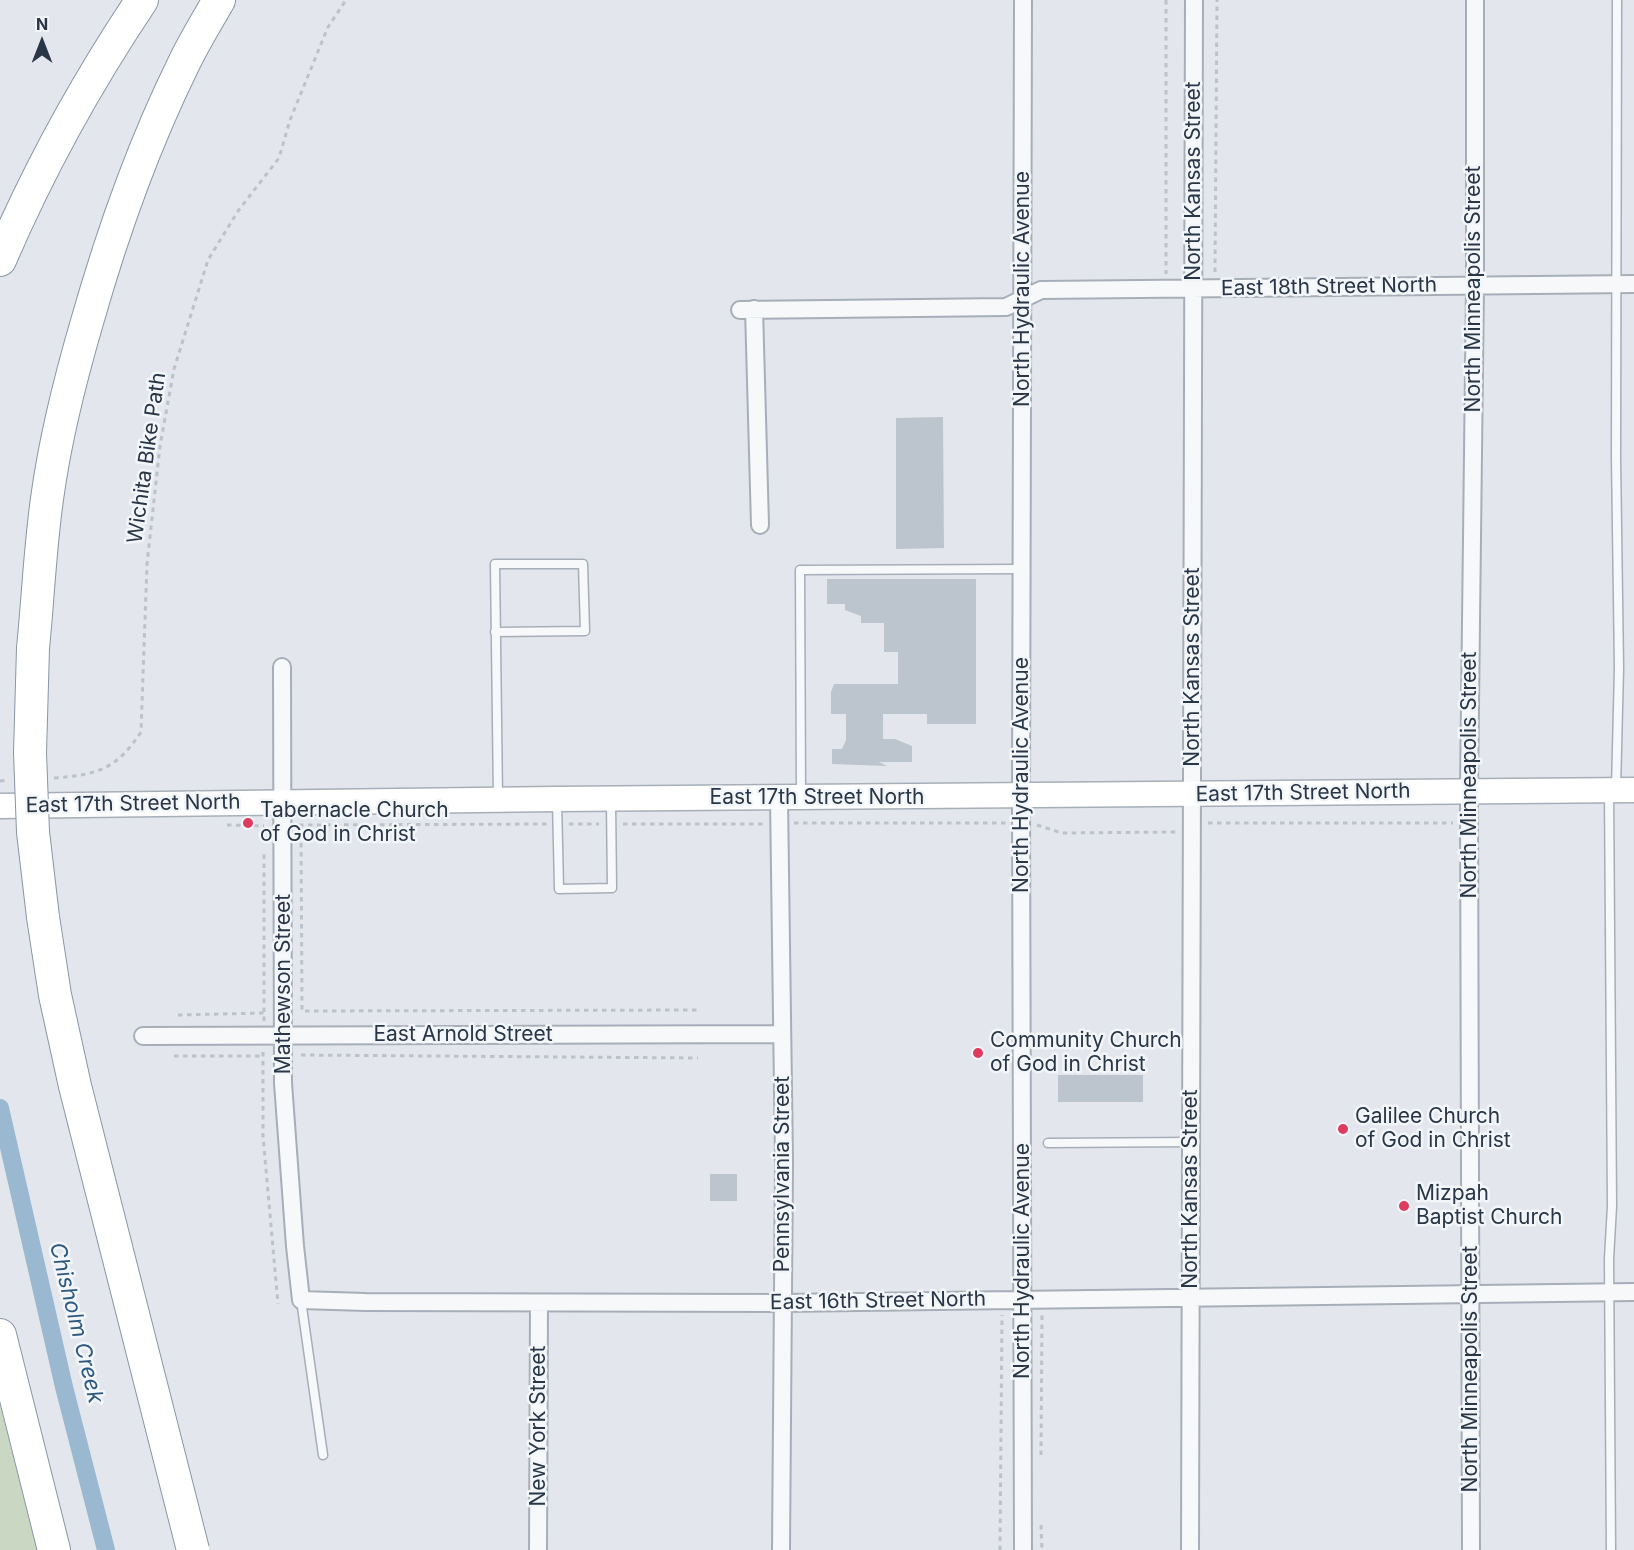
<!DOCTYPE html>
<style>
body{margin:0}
#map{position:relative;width:1634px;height:1550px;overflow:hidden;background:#e3e7ed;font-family:Inter,sans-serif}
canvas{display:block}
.north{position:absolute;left:12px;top:12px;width:60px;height:60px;-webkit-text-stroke:4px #f3f6f9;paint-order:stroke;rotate:0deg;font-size:16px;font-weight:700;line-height:24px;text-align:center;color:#283647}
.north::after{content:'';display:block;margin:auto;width:21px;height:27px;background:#283647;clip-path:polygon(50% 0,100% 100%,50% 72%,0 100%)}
</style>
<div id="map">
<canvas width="1634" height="1550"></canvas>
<div class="north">N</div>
</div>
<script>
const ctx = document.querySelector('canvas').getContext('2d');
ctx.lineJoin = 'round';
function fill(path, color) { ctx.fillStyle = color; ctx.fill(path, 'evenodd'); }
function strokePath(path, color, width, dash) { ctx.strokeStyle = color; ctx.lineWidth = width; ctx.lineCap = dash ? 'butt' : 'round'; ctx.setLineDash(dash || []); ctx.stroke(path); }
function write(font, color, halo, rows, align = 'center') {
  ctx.font = font + ' Inter,sans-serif'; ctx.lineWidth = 5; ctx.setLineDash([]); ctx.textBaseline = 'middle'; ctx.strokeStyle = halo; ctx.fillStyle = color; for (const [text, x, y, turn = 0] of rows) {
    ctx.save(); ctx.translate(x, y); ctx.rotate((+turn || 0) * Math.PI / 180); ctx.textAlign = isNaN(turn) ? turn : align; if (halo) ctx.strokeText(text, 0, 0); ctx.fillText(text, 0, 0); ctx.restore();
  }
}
const green = new Path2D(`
 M0,1404l37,146h-37z`);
const canal = new Path2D(`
 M0,1108l64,279 42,163`);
const building = new Path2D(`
 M943,417l1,131 -48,1v-131z
 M827,579h149v145h-49v-10h-44v25h12l17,7v16h-33l8,4 -55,-2v-15h10l4,-9v-26h-15v-22l3,-8h64v-32h-14v-29h-23v-7l-16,-6v-6h-18z
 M1058,1075h85v27h-85z
 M710,1174h27v27h-27z`);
const path = new Path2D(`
 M1166,0v274
 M1215,272l2,-272
 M54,778c43,-3 63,-9 87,-46l6,-168 13,-118 14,-77 34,-109 30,-49 41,-53 11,-38 38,-93 18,-27
 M0,781l9,-1
 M794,823h213
 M1208,823h245
 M569,824h30
 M623,824h141
 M227,825l37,1
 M299,825l249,-1
 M301,825l1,186 399,-1
 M1037,825l25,8 114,-1
 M178,1015l86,-2
 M264,1021v-170
 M263,1052v84l15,168
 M301,1055l397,3
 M174,1056h89
 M1041,1455l1,-140
 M1041,1525l1,25
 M1000,1550l2,-235`);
const lane = new Path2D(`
 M495,632l90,-1 -2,-67h-88l3,235
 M1616,789l3,-121 -3,-211 1,-457
 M1609,791l3,415 -3,53 2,291
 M801,795l-1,-225 222,-1
 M557,800l2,89 53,-1 -1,-86
 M1048,1143l143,-1
 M301,1300l22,155`);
const street = new Path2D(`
 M754,309l6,216
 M740,310l266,-3 35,-17 593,-6
 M282,667l1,416 12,163 6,54 64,2 418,1 851,-11
 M779,798l5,364 -3,388
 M143,1036l639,-2
 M538,1550l1,-247
 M1023,1550l-2,-754 2,-796
 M1190,1550l4,-1550
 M1471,1550l-2,-760 6,-505v-285`);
const secondary = new Path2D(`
 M0,806l557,-7 1077,-9`);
const highway = new Path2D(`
 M0,260c39,-91 87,-178 142,-260
 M33,648c5,-49 7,-100 14,-149 8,-60 23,-119 40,-177 25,-88 56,-176 97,-259 10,-21 23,-42 35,-63
 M0,1335l54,215`);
const highwayBridge = new Path2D(`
 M33,648l-3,105 3,79 10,85 12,78 20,91 118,464`);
const markers = [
 [248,823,6,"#de3b60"],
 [978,1053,6,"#de3b60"],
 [1343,1129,6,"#de3b60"],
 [1404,1206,6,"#de3b60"]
];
const streetNames = [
 ["North Kansas Street",1194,181,-90],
 ["East 18th Street North",1329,287,-1],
 ["North Hydraulic Avenue",1023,289,-90],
 ["North Minneapolis Street",1474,289,-90],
 ["Wichita Bike Path",147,458,-82],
 ["North Kansas Street",1193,667,-90],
 ["North Hydraulic Avenue",1022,775,-90],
 ["North Minneapolis Street",1470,775,-90],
 ["East 17th Street North",1303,793,-1],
 ["East 17th Street North",817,798],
 ["East 17th Street North",133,804,-1],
 ["Mathewson Street",284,984,-90],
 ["East Arnold Street",463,1035],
 ["Pennsylvania Street",783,1174,-90],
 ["North Kansas Street",1191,1189,-90],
 ["North Hydraulic Avenue",1023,1261,-90],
 ["East 16th Street North",878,1301,-1],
 ["North Minneapolis Street",1471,1369,-90],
 ["New York Street",539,1426,-90]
];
const poiNames = [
 ["Tabernacle Church",260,811],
 ["of God in Christ",260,835],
 ["Community Church",990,1041],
 ["of God in Christ",990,1065],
 ["Galilee Church",1355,1117],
 ["of God in Christ",1355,1141],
 ["Mizpah",1416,1194],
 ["Baptist Church",1416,1218]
];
const waterNames = [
 ["Chisholm Creek",76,1323,76]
];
fill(green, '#cad8c3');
strokePath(canal, '#9ab9d0', 18);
fill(building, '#bcc4cd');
strokePath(lane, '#a7aeb8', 11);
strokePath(street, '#a7aeb8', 20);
strokePath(secondary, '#a7aeb8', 27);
strokePath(highway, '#8896a5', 34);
strokePath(path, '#bcc2c8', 3, [4.5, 4.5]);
strokePath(lane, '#f6f8fa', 8);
strokePath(street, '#f6f8fa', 16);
strokePath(secondary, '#fff', 24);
strokePath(highway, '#fff', 32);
strokePath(highwayBridge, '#8896a5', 34, []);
strokePath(highwayBridge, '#fff', 32);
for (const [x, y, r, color] of markers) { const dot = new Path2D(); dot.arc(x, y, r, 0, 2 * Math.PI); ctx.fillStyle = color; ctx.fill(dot); strokePath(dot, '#f3f6f9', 2); }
write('21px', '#283647', '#f3f6f9', streetNames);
write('21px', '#283647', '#f3f6f9', poiNames, 'left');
write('italic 22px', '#2d5981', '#f3f6f9', waterNames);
</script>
